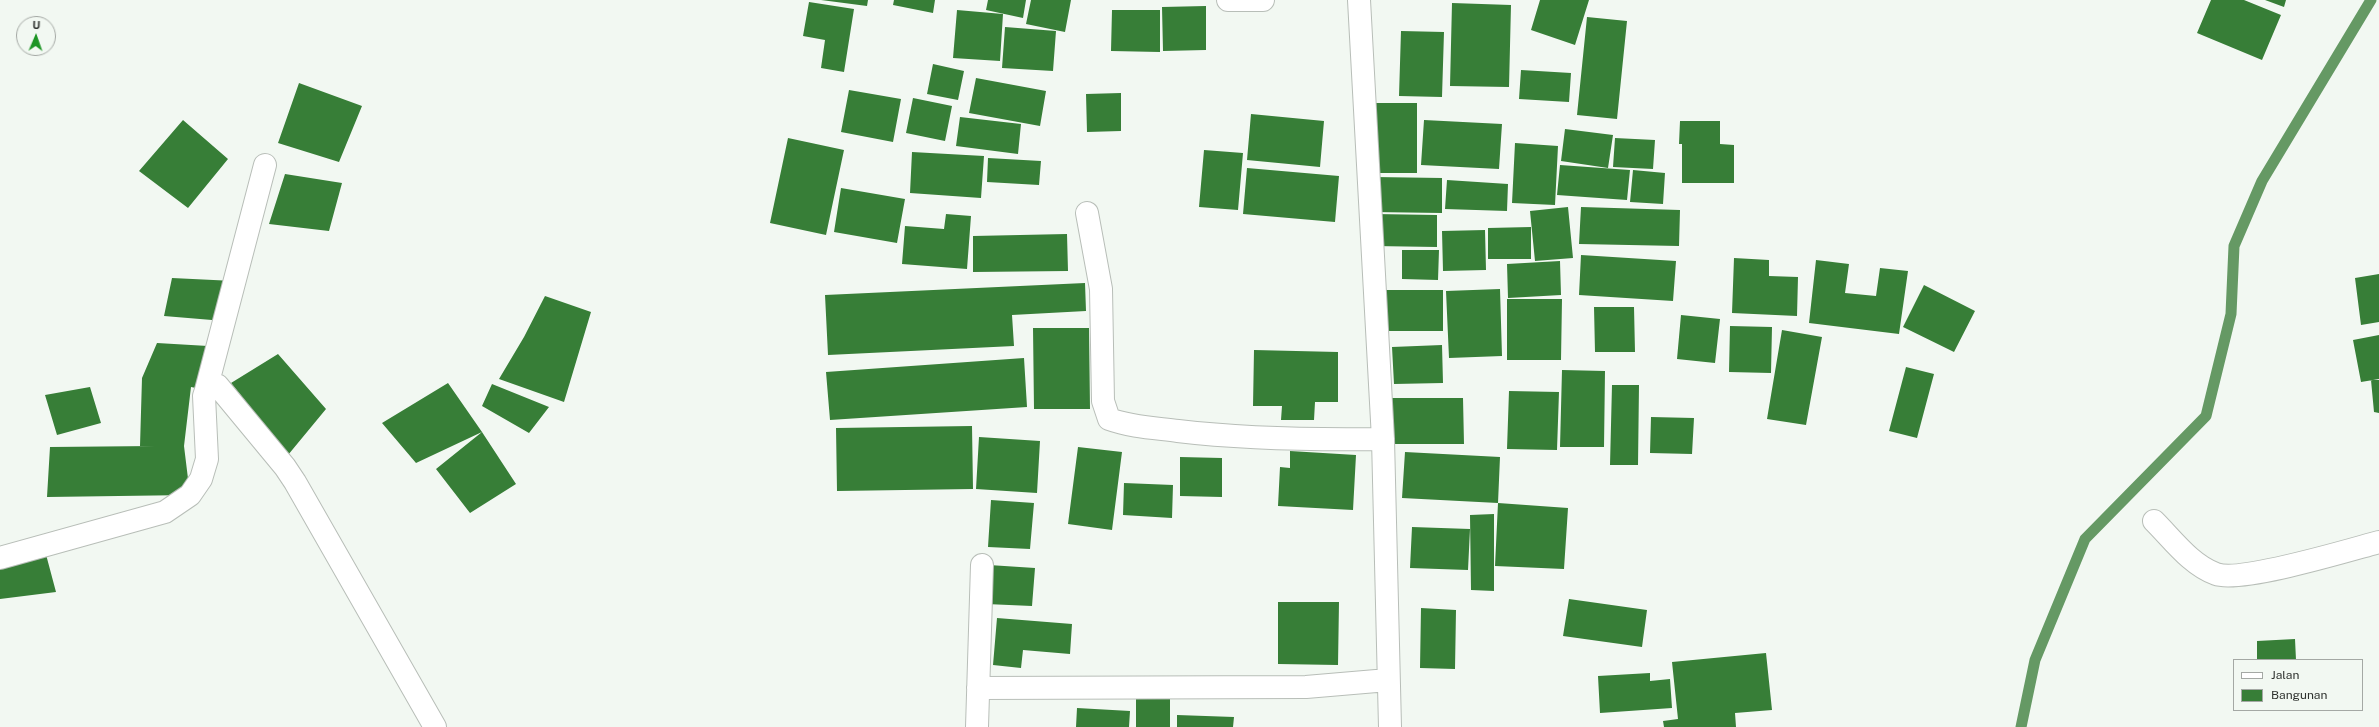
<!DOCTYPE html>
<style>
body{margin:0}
#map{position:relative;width:2379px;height:727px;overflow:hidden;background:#f2f8f2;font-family:"Public Sans",sans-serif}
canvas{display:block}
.legend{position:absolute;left:2233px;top:659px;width:130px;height:52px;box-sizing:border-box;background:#f2f8f2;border:1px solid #a4a8a4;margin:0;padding:5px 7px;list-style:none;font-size:12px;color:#2e312e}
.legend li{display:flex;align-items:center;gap:8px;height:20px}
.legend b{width:20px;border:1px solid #a4a8a4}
.north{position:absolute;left:16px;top:16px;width:40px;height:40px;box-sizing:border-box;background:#f2f8f2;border:1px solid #a4a8a4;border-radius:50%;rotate:2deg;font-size:11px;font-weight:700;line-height:16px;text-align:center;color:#2e312e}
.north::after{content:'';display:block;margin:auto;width:14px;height:18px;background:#1d9525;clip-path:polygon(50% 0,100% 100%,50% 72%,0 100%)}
</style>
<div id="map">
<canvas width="2379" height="727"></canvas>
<ul class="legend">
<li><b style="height:5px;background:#fff"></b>Jalan</li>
<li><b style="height:11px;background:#377e37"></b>Bangunan</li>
</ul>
<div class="north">U</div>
</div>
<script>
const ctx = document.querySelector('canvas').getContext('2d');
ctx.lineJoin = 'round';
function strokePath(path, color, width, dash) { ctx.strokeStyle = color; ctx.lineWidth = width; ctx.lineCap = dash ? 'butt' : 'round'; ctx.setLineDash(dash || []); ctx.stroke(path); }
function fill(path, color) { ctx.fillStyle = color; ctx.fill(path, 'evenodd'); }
const stream = new Path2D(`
 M2021,727l14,-67 50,-121 121,-123 25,-102 3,-68 28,-65 109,-181`);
const building = new Path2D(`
 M821,0h47l-1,6z
 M894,0h41l-2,13 -40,-8z
 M988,0h38l-3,18 -37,-8z
 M1031,0h40l-6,32 -39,-8z
 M1540,0h49l-14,45 -44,-15z
 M2211,0h33l37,15 -19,45 -65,-27z
 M2265,0h21l-2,7z
 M809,2l45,7 -10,63 -23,-4 4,-28 -22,-4z
 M1452,3l59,2 -2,82 -59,-1z
 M1206,6v44l-43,1 -1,-44z
 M957,10l46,4 -3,47 -47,-3z
 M1112,10h48v42l-49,-1z
 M1587,17l40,4 -10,98 -40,-4z
 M1005,27l51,4 -3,40 -51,-3z
 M1401,31l43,1 -2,65 -43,-1z
 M933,64l31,7 -6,29 -31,-6z
 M1521,70l50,3 -2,29 -50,-3z
 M976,78l70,13 -6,35 -71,-13z
 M299,83l63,23 -23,56 -61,-19z
 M849,90l52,9 -8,43 -52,-10z
 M1121,93v38l-34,1 -1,-38z
 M913,98l39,8 -7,35 -39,-8z
 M1374,103h43v70h-42z
 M1251,114l73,7 -4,46 -73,-7z
 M960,117l61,7 -3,30 -62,-8z
 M183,120l45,39 -40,49 -49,-37z
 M1424,120l78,4 -3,45 -78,-4z
 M1680,121h40v23l14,1v38h-52v-39h-3z
 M1565,129l48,6 -5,33 -47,-7z
 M788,138l56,12 -18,85 -56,-12z
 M1615,138l40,2 -2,29 -40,-2z
 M1515,143l43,3 -3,59 -43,-2z
 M1204,150l39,3 -5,57 -39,-3z
 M912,152l72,4 -3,42 -71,-5z
 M988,158l53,3 -2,24 -52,-3z
 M1560,165l70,5 -3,30 -70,-5z
 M1247,168l92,8 -4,46 -92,-8z
 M1633,170l32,3 -2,31 -33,-2z
 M285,174l57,9 -13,48 -60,-7z
 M1374,177l68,1v35l-69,-1z
 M1447,180l61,4 -1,27 -62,-2z
 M841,188l64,11 -8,44 -63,-11z
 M1568,207l5,51 -38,3 -5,-50z
 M1581,207l99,3 -1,36 -100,-2z
 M946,214l25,2 -4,53 -65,-5 3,-38 39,3z
 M1374,214l63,1v32l-63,-1z
 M1531,227v32h-43v-31z
 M1485,230l1,40 -43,1 -1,-40z
 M1067,234l1,37 -95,1v-36z
 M1402,250h37l-1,30 -36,-1z
 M1581,255l95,6 -3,40 -94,-6z
 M1734,258l35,2v16l29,1 -1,39 -65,-3z
 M1816,260l33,4 -4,29 31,3 4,-28 28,3 -9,63 -90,-11z
 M1560,261l1,34 -53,3 -1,-34z
 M2379,274v48l-18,3 -6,-47z
 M172,278l62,3 -10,40 -60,-5z
 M1085,283l1,28 -74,4 2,31 -186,9 -3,-60z
 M1924,285l51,26 -21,41 -51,-25z
 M1500,289l2,67 -53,2 -3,-67z
 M1386,290h57v41h-57z
 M545,296l46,16 -27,90 -65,-23 25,-42z
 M1507,299h55l-1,61h-54z
 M1594,307h40l1,45h-40z
 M1681,315l39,4 -5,44 -38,-4z
 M1730,326l42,1 -1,46 -42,-1z
 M1033,328h56l1,81h-56z
 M1782,330l40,7 -16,88 -39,-6z
 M2379,335v44l-18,3 -8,-42z
 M157,343l51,3 -2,44 -15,-3 -7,59 6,49 -143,2 3,-50 105,-1h-15l2,-68z
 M1442,345l1,38 -49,1 -2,-37z
 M1254,350l84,2v50h-23l-1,18h-33l1,-14h-29z
 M278,354l48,55 -38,46 -57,-72z
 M1024,358l3,49 -197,13 -4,-48z
 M1906,367l28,7 -17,64 -28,-7z
 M1562,370l43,1 -1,76h-44z
 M2371,380h8v33l-5,-1z
 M448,383l34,49 -66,31 -34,-40z
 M492,384l57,23 -20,26 -47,-27z
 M1612,385h27l-1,80h-28z
 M90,387l11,36 -44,12 -12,-40z
 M1509,391l50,1 -2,58 -50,-1z
 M1392,398h71l1,46h-72z
 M1651,417l43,1 -2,36 -42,-1z
 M972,426l1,63 -136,2 -1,-63z
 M482,432l34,52 -46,29 -34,-44z
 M979,437l61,4 -3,52 -61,-4z
 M1078,447l44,5 -10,78 -44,-6z
 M1290,451l66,4 -3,55 -75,-4 2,-39 10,1z
 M1405,452l95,5 -2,46 -96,-5z
 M1180,457l42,1v39l-42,-1z
 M1124,483l49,2 -1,33 -49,-3z
 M991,500l43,3 -4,46 -42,-2z
 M1498,503l70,5 -4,61 -69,-3z
 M1494,514v77l-23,-1 -1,-75z
 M1412,527l58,2 -2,41 -58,-2z
 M44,547l12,45 -56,7v-41z
 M989,565l46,3 -3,38 -46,-2z
 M1569,599l78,11 -5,37 -79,-11z
 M1278,602h61l-1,63 -60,-1z
 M1421,608l35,2 -1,59 -35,-1z
 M997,618l75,6 -2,30 -47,-4 -2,18 -28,-3z
 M2295,639l1,21h-39v-19z
 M1766,653l6,57 -37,3 1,14h-72l-1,-6 15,-2 -6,-57z
 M1650,673v8l20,-2 2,29 -72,5 -2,-37z
 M1136,696h34v31h-34z
 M1077,708l53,3 -1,16h-53z
 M1177,715l57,2 -1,10h-56z`);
const minor = new Path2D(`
 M1228,0h35
 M1359,0l24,439 7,288
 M1087,213l14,76 2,112 6,18c22,8 46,9 69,12 68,8 136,9 205,8
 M206,390l59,-225
 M2154,521c19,19 37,44 62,53 25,9 133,-24 163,-32
 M0,558l165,-46 25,-17 11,-16 6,-20 -3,-63 2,-6 12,-4 67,81 10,15 140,245
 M978,688l328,-1 82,-7
 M977,727l5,-162`);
strokePath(stream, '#659964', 11);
fill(building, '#377e37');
strokePath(minor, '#b8beb8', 24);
strokePath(minor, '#fff', 22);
</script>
